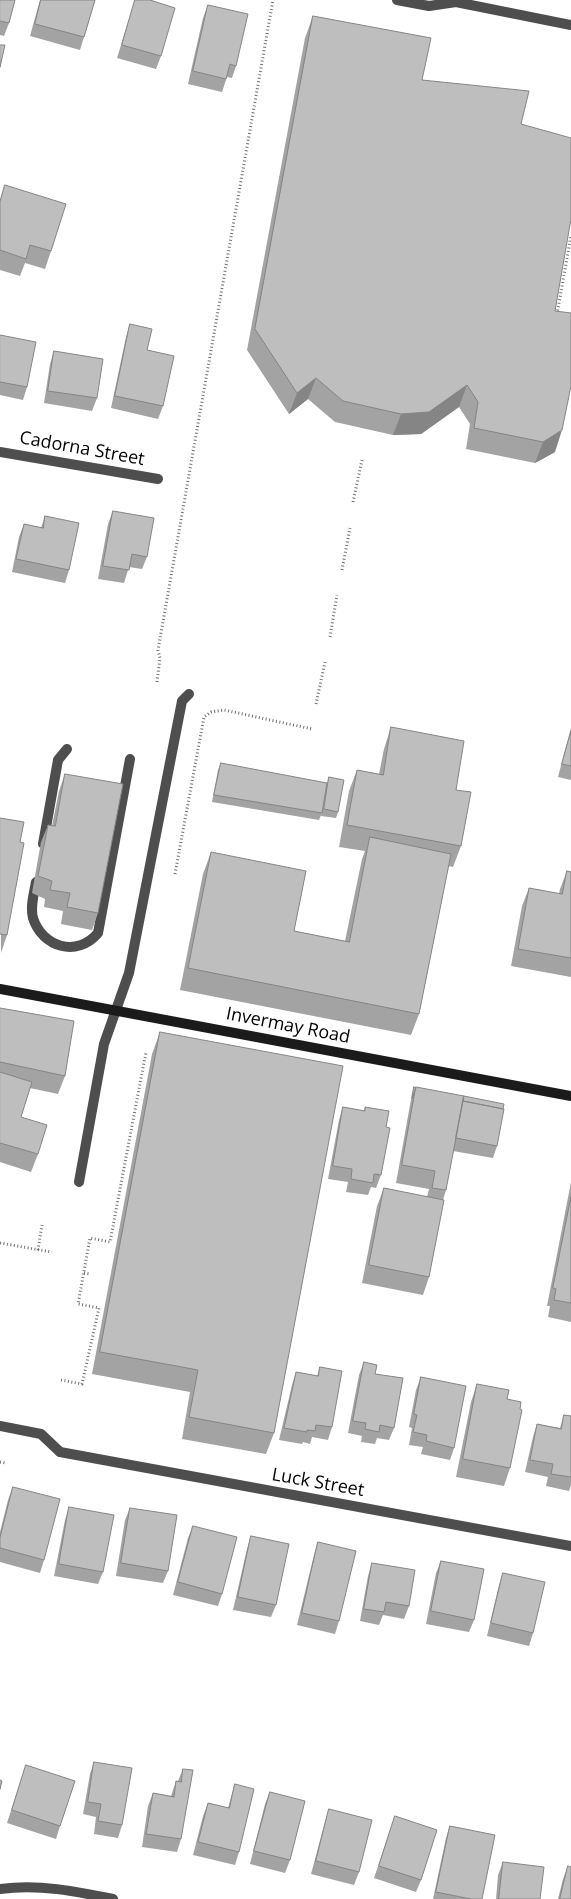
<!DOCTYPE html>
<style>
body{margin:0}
canvas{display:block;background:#fff}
</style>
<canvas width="571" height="1899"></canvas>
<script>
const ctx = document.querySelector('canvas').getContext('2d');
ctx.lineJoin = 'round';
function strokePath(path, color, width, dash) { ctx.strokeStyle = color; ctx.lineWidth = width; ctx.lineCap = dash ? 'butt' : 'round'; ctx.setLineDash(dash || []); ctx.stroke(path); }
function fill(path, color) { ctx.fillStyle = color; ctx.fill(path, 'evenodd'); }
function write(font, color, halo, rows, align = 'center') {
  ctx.font = font + ' "Open Sans",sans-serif'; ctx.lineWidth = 4; ctx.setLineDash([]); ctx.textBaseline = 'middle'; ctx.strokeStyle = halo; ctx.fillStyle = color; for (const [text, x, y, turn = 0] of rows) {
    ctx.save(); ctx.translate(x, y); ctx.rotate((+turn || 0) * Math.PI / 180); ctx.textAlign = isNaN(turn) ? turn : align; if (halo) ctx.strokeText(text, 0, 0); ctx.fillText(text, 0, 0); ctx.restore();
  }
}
const path = new Path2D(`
 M557,314l14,-78
 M353,502l9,-42
 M342,570l8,-42
 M330,637l7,-42
 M157,682l3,-24 -2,-8 115,-650
 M316,704l9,-42
 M175,874l29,-157 7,-5 13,-2 88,19
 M0,1243l52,9
 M38,1250l4,-25
 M84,1273l6,1
 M61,1380l21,4 17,-76 -21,-4 12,-66 20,4 36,-190
 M0,1462l6,1`);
const lane = new Path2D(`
 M43,844l15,-84 9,-11
 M36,882c-2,11 -6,25 -3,36 9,29 44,40 65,15l32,-174
 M79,1182l25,-138 25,-71 53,-272 7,-7
 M0,1426l41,8 19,18`);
const street = new Path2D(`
 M397,0l32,6 27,-4 115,23
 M0,452l158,27
 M60,1452l511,94
 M0,1889c39,-5 75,2 113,10`);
const secondary = new Path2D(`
 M0,989l571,107`);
const wall = new Path2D(`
 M0,0l9,23 -5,13 -4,-1z
 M40,0h55l-11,37 -4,13 -50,-14z
 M135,0l26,56 -5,13 -39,-11z
 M208,5l28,61 -4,12 -5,-1 -5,15 -34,-8 15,-66z
 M313,16l109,64 99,44 34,187v141l-20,11 -69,-14 4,-25 -11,-17 -38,27 -28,1 -58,-13 -27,-23 -19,15 -42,-64 58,-312z
 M5,185l46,66 -6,18 -20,-6 -5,13 -20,-6v-70z
 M130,324l17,26 16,56 -5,13 -47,-11 15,-71z
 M0,335l27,52 -4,13 -23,-5z
 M54,351l43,47 -5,13 -48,-8 6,-39z
 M113,511l34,46 -5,12 -13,-2 -5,16 -26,-4 10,-55z
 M45,516l24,54 -4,13 -53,-11 7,-35 5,-13 17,4z
 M391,727l65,63 5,56 -8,21 -5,-1 -29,148 -8,21 -231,-45 23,-116 8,-22 83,79 51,10 17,-82 3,-8 -26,-4 10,-56 8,-21 22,4 5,-25z
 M571,728v52l-13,-3z
 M221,763l101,50 -3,7 -107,-18 6,-32z
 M65,774l33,139 -6,17 -31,-6 2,-13 -19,-4 1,-8 -13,-6 9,-51 7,-17 4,1 7,-35z
 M329,777l9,35 -2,6 -15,-2 6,-32z
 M0,818l20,24 -13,93 -6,18z
 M567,871l4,1v105l-60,-11 11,-60 7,-18 30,6 1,-5z
 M0,1008l65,68 -7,18 -28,-6 -9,29 17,37 -7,18 -31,-10z
 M160,1032l114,401 -8,21 -84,-15 8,-47 -98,-18 60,-320z
 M414,1087l83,59 -4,12 -40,-7 -7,39 -3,10 -14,77 -6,18 -61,-12 15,-77 7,-18 43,9 2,-8 -33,-6 16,-89z
 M343,1107l21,4 1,-4 21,20 -5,48 -5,13 -5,-1 -3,8 -22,-3 2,-10 -20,-3 11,-59z
 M571,1182v140l-23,-5 2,-11h-3z
 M364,1362l11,12 19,54 -5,12 -12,-2 -2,6 -14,-2 1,-6 -14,-3 11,-58z
 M320,1367l12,60 -4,13 -16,-3 -2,7 -7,-2 -1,2 -23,-4 13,-55 4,-13 21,4z
 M421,1377l33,71 -4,12 -29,-6 2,-7 -14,-2 3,-17 -3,-1 7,-37z
 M477,1384l30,15 3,69 -6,18 -48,-9 15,-75z
 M564,1415l7,1v69l-2,6 -23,-5 2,-9 -23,-5 8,-35 4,-13 23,4z
 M13,1487l31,73 -4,13 -40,-11v-30l8,-32z
 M69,1507l34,65 -5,12 -44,-8 11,-56z
 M130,1508l38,63 -5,12 -47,-7 9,-56z
 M193,1526l29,68 -4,12 -45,-11 15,-57z
 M251,1536l25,69 -5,12 -38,-7 14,-61z
 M318,1542l21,79 -4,13 -38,-9 17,-70z
 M441,1561l33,59 -5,12 -43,-8 10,-51z
 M372,1563l37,43 -5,13 -21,-4 -4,10 -19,-4 8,-45z
 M503,1573l30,60 -4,13 -42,-10 12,-51z
 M94,1762l28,63 -4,13 -24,-4 2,-17 -13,-3 7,-40z
 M26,1765l34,61 -4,13 -49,-16z
 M183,1769l-2,70 -4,13 -35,-5 6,-41 5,-13 18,3 5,-15h2z
 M235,1784l4,68 -4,13 -42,-10 10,-39 5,-13 20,5 3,-11z
 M270,1792l20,68 -5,13 -35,-9 15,-60z
 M329,1809l30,63 -5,13 -43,-11 14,-52z
 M395,1816l26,64 -5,12 -42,-14z
 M450,1826l32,73h-49l13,-61z
 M503,1862l37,37h-44l2,-24z
 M568,1866l3,33h-13l5,-20z`);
const shadedWall = new Path2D(`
 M316,378l-8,21 -19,15 8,-21z
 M467,385l-8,22 -38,27 -28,1 8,-21z
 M562,430l-7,22 -20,11 8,-21z`);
const building = new Path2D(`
 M0,0h15l-6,23 -9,-2z
 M41,0h54l-11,37 -49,-13z
 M135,0h15l25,8 -14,48 -39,-11z
 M208,5l40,9 -12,52 -6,-2 -4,15 -33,-8z
 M313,16l118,22 -9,42 107,11 -8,33 50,14v81l-16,92 16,2v73l-9,44 -19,12 -69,-14 4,-26 -11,-17 -38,27 -28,2 -58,-13 -27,-23 -19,15 -42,-64z
 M0,45h5l-5,22z
 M5,185l61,19 -15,47 -21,-6 -4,14 -26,-9v-48z
 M130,324l22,5 -5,21 27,6 -11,50 -48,-10z
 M0,335l36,7 -9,45 -27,-5z
 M54,351l49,8 -6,39 -49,-7z
 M113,511l41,7 -7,39 -15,-3 -3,16 -26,-4z
 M45,516l34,7 -10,47 -53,-11 8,-35 19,4z
 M391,727l73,14 -8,49 15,2 -10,54 -114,-21 10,-55 26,5z
 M571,731v35l-9,-2z
 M221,763l106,20 -5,30 -108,-18z
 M65,774l58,10 -25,129 -31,-6 3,-14 -20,-3 2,-9 -14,-5 10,-51 7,1z
 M329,777l15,3 -6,32 -14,-3z
 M0,818l24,4 -4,20 4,1 -17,92 -7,-1z
 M370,837l81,17 -32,160 -231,-46 23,-116 95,19 -12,60 55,11z
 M567,871l4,1v86l-53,-9 11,-61 33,6z
 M0,1008l74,13 -9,55 -65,-14z
 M160,1032l183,34 -69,367 -85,-16 9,-47 -98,-18z
 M0,1072l32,10 -11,35 26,8 -9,29 -38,-11z
 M414,1087l2,1 -4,10z
 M416,1087l48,9 -18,94 -14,-2 3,-17 -33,-6z
 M464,1096l40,8 -1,5 -40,-8z
 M463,1101l41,8 -7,37 -41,-8z
 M343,1107l22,4v-4l24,4 -3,16 4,1 -9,47 -7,-1 -1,9 -22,-4 1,-10 -19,-3z
 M384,1188l60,12 -15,77 -60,-12z
 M571,1197v106l-17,-3 2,-11 -3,-1z
 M364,1362l13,3 -2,9 28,4 -9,50 -14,-3 -1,7 -14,-3 1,-6 -13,-2z
 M320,1367l22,4 -10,56 -16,-2 -1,6 -8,-1v2l-23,-4 12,-56 22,4z
 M421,1377l45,9 -12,62 -28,-7 1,-6 -14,-3 4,-17 -3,-1z
 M477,1384l32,6 -2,9 14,3 -1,7 2,1 -12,58 -47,-9z
 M564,1415l7,1v61l-20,-3 2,-10 -23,-4 7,-36 24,5z
 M13,1487l47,12 -16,61 -44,-12v-10z
 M69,1507l45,8 -11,57 -44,-8z
 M130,1508l47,7 -9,56 -47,-8z
 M193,1526l44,11 -15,57 -44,-12z
 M251,1536l38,8 -13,61 -38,-8z
 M318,1542l38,9 -17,70 -37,-8z
 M441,1561l43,8 -10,51 -43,-9z
 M372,1563l43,7 -6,36 -23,-4 -2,10 -20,-3z
 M503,1573l42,9 -12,51 -42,-10z
 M94,1762l38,6 -10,57 -24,-4 3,-17 -13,-2z
 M26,1765l49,16 -15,45 -48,-16z
 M183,1769l10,1 -12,69 -35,-5 7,-41 21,4 2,-16 5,1z
 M0,1780l2,1 -2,8z
 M235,1784l19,5 -15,63 -41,-10 10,-39 21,5z
 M270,1792l35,9 -15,59 -36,-9z
 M329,1809l43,11 -13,52 -43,-11z
 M395,1816l42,14 -16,50 -42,-14z
 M450,1826l45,9 -13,64h-11l-35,-7z
 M503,1862l41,5 -4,32h-41z
 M568,1866l3,1v32h-11z`);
const streetNames = [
 ["Cadorna Street",82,449,10],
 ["Invermay Road",288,1026,11],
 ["Luck Street",318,1483,10]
];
strokePath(path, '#707070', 3, [1, 2.5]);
strokePath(lane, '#4e4e4e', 10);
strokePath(street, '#4e4e4e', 10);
strokePath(secondary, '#1b1b1b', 10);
fill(wall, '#a3a3a3');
fill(shadedWall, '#858585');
fill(building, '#bebebe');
strokePath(building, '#858585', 1);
write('18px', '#000', '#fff', streetNames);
</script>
